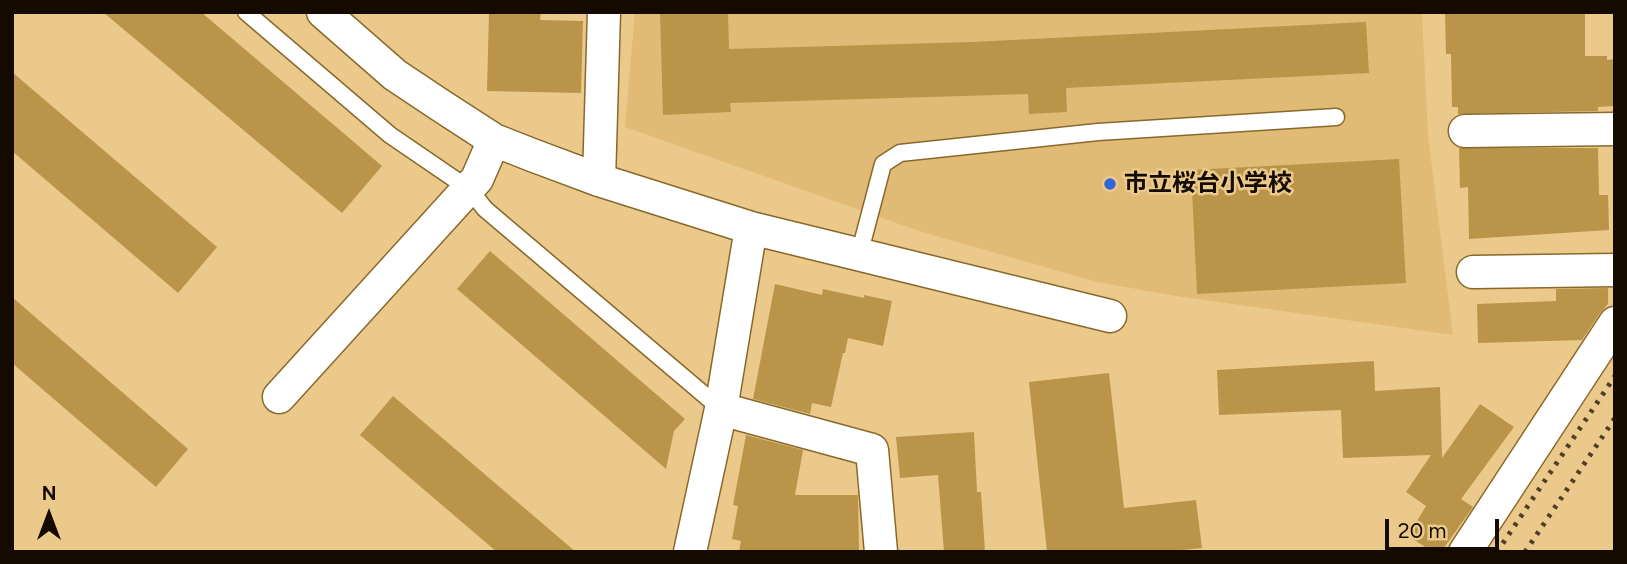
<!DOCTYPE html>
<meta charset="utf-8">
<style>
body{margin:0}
#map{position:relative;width:1627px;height:564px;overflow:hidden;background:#ebc98a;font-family:Figtree,sans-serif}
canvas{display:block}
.frame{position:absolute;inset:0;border:14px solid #150a00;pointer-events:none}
.north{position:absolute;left:14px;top:480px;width:70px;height:70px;-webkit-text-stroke:5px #ebc98a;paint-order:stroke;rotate:0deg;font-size:19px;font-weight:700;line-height:28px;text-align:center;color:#150a00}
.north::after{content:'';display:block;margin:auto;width:24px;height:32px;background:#150a00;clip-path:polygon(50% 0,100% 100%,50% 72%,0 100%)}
.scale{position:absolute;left:1385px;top:519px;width:114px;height:32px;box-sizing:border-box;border:4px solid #150a00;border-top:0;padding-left:9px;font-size:21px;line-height:24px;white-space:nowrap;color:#150a00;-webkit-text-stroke:5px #ebc98a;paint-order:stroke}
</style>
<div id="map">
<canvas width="1627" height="564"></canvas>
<div class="frame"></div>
<div class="north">N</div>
<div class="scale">20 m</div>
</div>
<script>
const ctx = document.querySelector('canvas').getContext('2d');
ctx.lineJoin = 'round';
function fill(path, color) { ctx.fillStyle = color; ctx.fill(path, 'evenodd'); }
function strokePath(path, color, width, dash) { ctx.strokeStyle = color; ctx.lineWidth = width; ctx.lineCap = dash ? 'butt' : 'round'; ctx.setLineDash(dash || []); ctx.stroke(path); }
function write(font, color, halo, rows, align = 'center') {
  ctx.font = font + ' Figtree,"Noto Sans JP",sans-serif'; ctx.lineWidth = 5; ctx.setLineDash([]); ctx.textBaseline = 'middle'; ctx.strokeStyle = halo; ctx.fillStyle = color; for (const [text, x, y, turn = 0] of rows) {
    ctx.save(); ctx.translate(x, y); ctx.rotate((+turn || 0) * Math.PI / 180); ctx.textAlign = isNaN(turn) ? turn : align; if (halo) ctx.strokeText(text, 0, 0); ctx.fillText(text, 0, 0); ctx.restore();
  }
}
const built = new Path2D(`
 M635,12h787l6,123 25,200 -277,-39 -79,-14 -175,-50 -297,-105z`);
const building = new Path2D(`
 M103,12h98l181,154 -40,47z
 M489,12h52l-1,8 43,1 -2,72 -94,-2z
 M660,12h68l1,37 244,-7 393,-20 3,51 -303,15 1,24 -38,2 -1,-20 -298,9 1,9 -68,3z
 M1445,12h140v44h22v4l8,-1v47l-17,1v4l-140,3v-7h-6l-1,-53h-5z
 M12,72l205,175 -39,46 -166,-142z
 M1459,148h139l1,47h9l1,35 -140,9 -1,-52 -8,1z
 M1399,159l7,124 -209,11 -6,-124z
 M490,251l195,168 -11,12 -8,38 -209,-180z
 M775,284l47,11 1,-6 41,9v-3l28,6 -9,45 -35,-8 -3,15h-2l-12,54 -19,-4 -2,11 -57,-15z
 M1608,288v16l-8,9 -18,27 -104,3 -1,-39 79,-3v-12z
 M12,297l176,152 -32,38 -144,-124z
 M1374,361l1,30 65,-4 2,71 38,-54 34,23 -53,72 12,8 -32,45h-8l-25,-16 18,-30 -20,-14 25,-37 -88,3 -2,-48 -122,5 -2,-45z
 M1109,373l15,135 72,-8 6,48 -39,4h-116l-18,-170z
 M393,396l183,156h-79l-137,-117z
 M974,432l3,60h4l4,60h-41l-6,-77 -38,3 -4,-41z
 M746,435l57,15 -8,45h63l1,57h-120l2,-11 -9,-2 6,-33 -5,-1z`);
const service = new Path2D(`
 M246,12l144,123 79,54 16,20 236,200
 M859,255l24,-91 17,-11 198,-21 238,-15`);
const minor = new Path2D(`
 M323,12l72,63 45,30 54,35 38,15 67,25 152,48 359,88
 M1465,131l150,-2
 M599,180l5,-168
 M1473,272l142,-2
 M279,397l198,-218 17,-39
 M721,409l151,41 9,102
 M690,552l31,-143 30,-181
 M1465,552l150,-229`);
const rail = new Path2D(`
 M1497,552l118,-176
 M1525,552l90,-134`);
const markers = [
 [1110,184,7,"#3067d5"]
];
const poiNames = [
 ["市立桜台小学校",1124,184]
];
fill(built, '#e1bb75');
fill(building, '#ba9449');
strokePath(service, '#88692c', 19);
strokePath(minor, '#88692c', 35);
strokePath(service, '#fff', 16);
strokePath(minor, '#fff', 32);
strokePath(rail, '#503f26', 5, [3.5, 7]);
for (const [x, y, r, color] of markers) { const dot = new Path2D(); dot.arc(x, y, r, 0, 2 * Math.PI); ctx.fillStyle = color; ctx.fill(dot); strokePath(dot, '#ebc98a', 2.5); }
write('bold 24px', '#150a00', '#ebc98a', poiNames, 'left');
</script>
